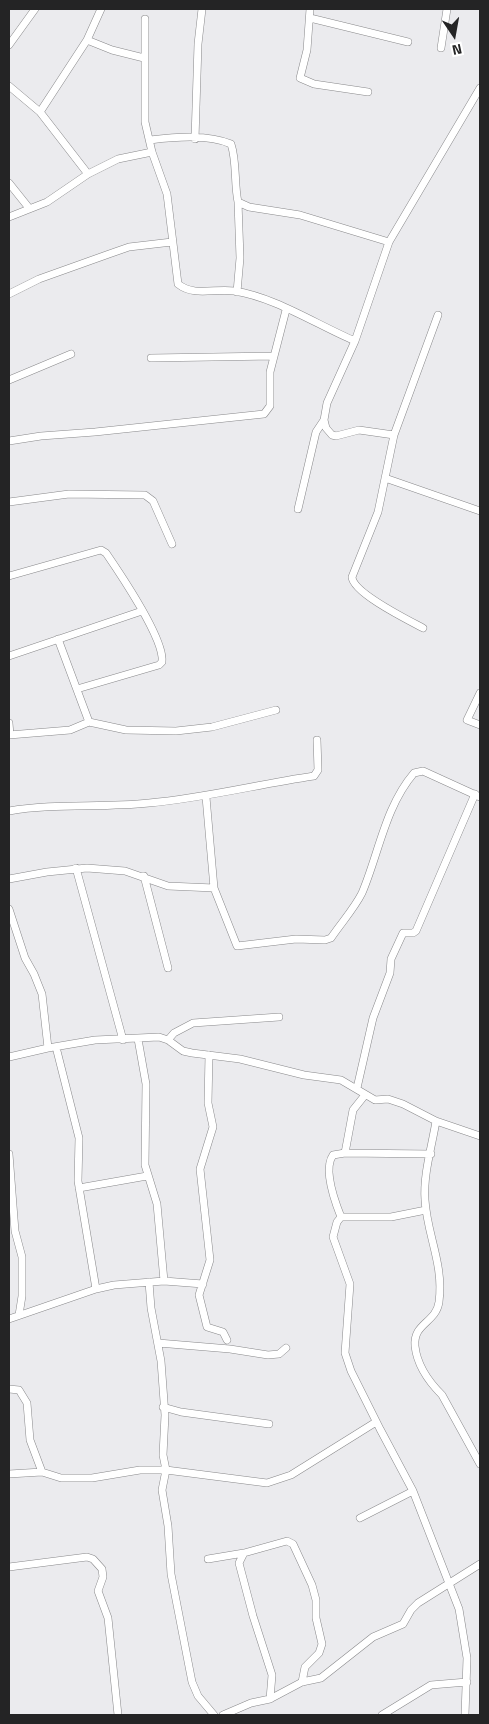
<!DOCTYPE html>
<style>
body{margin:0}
#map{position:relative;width:489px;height:1724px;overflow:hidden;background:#ebebee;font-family:"Titillium Web",sans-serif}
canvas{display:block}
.frame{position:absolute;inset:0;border:10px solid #242425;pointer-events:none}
.north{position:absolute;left:429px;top:10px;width:50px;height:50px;-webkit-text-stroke:4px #fff;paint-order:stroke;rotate:168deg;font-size:14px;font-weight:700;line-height:20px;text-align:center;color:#242425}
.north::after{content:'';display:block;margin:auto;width:18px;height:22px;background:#242425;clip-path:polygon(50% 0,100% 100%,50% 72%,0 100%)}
</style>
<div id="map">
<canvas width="489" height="1724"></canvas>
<div class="frame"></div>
<div class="north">N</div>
</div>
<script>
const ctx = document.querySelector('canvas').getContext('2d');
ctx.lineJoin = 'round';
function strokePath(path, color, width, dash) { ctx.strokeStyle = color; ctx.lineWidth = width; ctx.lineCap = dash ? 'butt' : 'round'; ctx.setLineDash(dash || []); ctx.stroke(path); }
const street = new Path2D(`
 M310,9l-3,41 -7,28 14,6 54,8
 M310,18l98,24
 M145,19v103l7,30 15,42 11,90c16,13 38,4 56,7 41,6 83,34 121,50
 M87,40l25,10 32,8
 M9,45l26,-36
 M441,48l6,-39
 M9,86l31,26 48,62
 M40,112l47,-72 14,-31
 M195,139l3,-95 4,-35
 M150,140c25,-3 58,-6 81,4 6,18 3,39 7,58l11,5 51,8 89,27
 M9,183l20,25
 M9,217l38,-15 41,-28 30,-15 34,-7
 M237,292l3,-34 -2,-56
 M9,294l30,-15 70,-25 20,-7 43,-5
 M151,358l123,-2
 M9,380l62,-26
 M324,420l2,8 6,7 4,1 23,-6 35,5
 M9,441l32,-5 54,-4 169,-18 6,-8v-34l16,-62
 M385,478l95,33
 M9,502l60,-8 76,1 8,6 19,43
 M298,509l18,-77 8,-12 3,-17 28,-62 34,-99 91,-154
 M9,576l92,-26 5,3c13,19 59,87 56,109l-3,3 -82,24
 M423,628c-15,-8 -70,-35 -71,-51l26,-65 16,-77 44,-120
 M58,639l31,83
 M9,656l133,-45
 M480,693l-13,27 13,5
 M9,723l1,12
 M9,735l61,-5 19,-8 37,8 50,1 36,-4 64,-17
 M206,797l8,91
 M9,811c46,-8 93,-3 140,-8 56,-5 110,-19 165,-27l4,-6 -1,-30
 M76,868l47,172
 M144,876l24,92
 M9,879l38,-7 40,-4 38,3 43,15 46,2 23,58 59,-7 29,1 6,-2c10,-15 23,-29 31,-45 17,-40 23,-86 52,-120l9,-2 57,26
 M9,909l16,49 9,16 8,20 6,54 -39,9
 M138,1039l8,45 -1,81 12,39 7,77
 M168,1040l6,-7 19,-10 86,-6
 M56,1047l23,91 -1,43 18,108
 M48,1048l47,-8 64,-3 9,3 15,11 9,2 48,6 64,16 37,5 34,20 13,-1 15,5 33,17 44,15
 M209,1055l-1,48 5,24 -13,42 10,91 -11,35 8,32 16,5 4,8
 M357,1088l16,-70 17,-45 1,-14 12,-26h10l3,-2 59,-137
 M436,1121c-4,25 -13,54 -11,79 2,35 19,64 14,102 -3,21 -26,21 -24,44 2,19 14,36 27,49l38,69
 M345,1153l8,-43 12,-15
 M9,1154l6,77 7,26v39l-3,19
 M79,1188l68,-12
 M426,1210l-35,7h-50l-4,5 -4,15 17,47 -5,69 6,18 29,58 33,62 46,118 8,49 -2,57
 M341,1217c-6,-15 -18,-48 -8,-62l12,-2 86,1
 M149,1282l2,26 10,53 4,54 -2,40 3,15 -4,20 6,36 3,48 21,108 6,14 16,19
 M9,1319l87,-30 18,-4 50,-4 39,3
 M158,1343l72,6 38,6 11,-1 7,-6
 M9,1389l10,1 8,13 3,37 12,32
 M163,1407l18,5 88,12
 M9,1474l33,-2 19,6h31l48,-8h26l101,13 24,-8 85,-53
 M360,1518l53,-27
 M208,1559l36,-6
 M9,1567l78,-10 6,2 9,10 1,8 -5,14 10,27 10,97
 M270,1699l2,-24 -19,-59 -14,-53 5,-10 43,-12 6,3 19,41 4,15v18l6,26 -3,9 -14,14 -3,15
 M223,1715l28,-12 19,-4 32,-17 19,-4 52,-41 30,-13 8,-14 7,-7 62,-39
 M382,1715l49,-30 36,-3`);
strokePath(street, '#88888a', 8);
strokePath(street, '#fff', 7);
</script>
